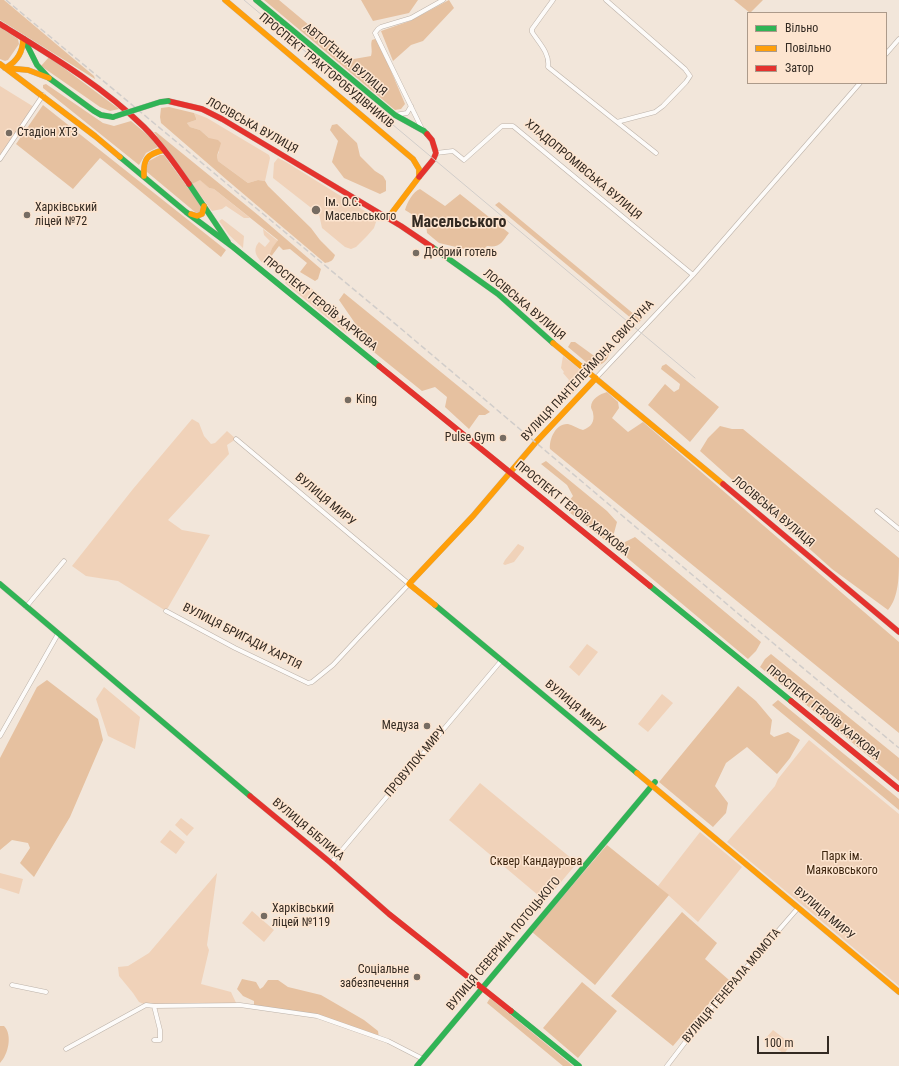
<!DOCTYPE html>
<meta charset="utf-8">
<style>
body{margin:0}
#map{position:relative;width:899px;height:1066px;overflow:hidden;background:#f2e6da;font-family:"Roboto Condensed",sans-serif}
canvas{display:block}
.legend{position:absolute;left:747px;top:12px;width:140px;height:72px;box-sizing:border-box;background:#fde5d0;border:1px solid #ac9a8a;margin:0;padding:5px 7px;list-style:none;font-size:12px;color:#332a22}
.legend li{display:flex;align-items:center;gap:8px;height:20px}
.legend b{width:20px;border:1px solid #ac9a8a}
.scale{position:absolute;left:757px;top:1036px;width:72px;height:18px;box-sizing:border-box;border:2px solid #332a22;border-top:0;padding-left:5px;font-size:12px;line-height:14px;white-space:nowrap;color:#332a22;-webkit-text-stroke:3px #fde5d0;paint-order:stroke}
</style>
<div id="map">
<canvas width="899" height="1066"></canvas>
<ul class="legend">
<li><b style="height:5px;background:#30b455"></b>Вільно</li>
<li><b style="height:5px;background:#ff9f0a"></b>Повільно</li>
<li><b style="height:5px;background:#e5322d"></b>Затор</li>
</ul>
<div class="scale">100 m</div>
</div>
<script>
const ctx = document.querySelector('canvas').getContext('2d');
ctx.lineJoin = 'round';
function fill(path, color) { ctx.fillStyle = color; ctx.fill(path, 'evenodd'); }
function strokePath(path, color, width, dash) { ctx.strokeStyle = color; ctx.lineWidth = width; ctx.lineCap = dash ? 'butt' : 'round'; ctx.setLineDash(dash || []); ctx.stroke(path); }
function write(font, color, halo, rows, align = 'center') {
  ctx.font = font + ' "Roboto Condensed",sans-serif'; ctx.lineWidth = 3; ctx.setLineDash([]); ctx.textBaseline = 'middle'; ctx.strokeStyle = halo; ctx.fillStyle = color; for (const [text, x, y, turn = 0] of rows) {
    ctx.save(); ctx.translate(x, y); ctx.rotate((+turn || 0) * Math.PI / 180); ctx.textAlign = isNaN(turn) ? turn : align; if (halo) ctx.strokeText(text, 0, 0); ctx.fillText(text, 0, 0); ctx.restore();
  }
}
const green = new Path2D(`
 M0,86l34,21 -34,53z
 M194,113l13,5 62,37 1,3 -5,23 -7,-1 -10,3 -30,-22 -1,-5 2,-4 -10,-14 -9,-8 -10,-3 -3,-4 9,-3v-2z
 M278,158l8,4 87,54 3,6 -2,6 -7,8 -11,11 -5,2 -6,-2 -23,-19 -3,-14 -46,-36 1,-15z
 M200,179l9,9 5,1 36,29h-6l-18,-12 -4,3 -10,2 -20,-27z
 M222,219l22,17 -1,12 -14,-13 -10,-14z
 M263,229l15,12 -6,7 -3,8 1,2 -5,7c-7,-6 -14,-14 -6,-23l6,5 5,-6 -6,-6z
 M286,282l24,5 26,24 11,23 -62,-51z
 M563,356c12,10 26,15 15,31 -3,5 -6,9 -12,10l-2,-4 5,-13 -6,-7 1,-1 -3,-4z
 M192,419l7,4 5,13 7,8 4,-1 12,-12 9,8 -9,6 2,9 -61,66 14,10 28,5 -44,76 -48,-30 -32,-5 -14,-10 61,-77z
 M518,544l6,3v2l-10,13 -9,3 -2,-1 2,-4z
 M587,644l11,8 -19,24 -10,-9z
 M104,687l36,30 -5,32 -27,-13 -12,-37z
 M662,694l11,9 -25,29 -10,-8z
 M809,740l90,74v172l-172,-144 48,-56 3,-7z
 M480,783l97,80 -32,38 -96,-81z
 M181,818l13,10 -7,8 -12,-11z
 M170,830l15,12 -9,12 -16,-12z
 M700,832l42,35 -44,55 -40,-36z
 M0,873l23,6 -4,15 -19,-6z
 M217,873l-10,72 2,5 -8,34 30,8 6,13h-91l-7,-3 -6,-9 -14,-17 -1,-9 10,-1 21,-13z
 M252,911l22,19 -10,12 -22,-19z
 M773,1030l18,14 -7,10 -19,-15z`);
const forest = new Path2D(`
 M0,0h4l90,76 1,3 -95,-59z
 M264,0h15l43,36 13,9 13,15 23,-4c2,-6 -1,-11 1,-16l3,-1 3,1 27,64 -4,5 -6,1z
 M361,0h57l-9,13 -36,8z
 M449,0l5,8 -31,33 -12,4 -18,16 -12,-30 29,-10z
 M734,0h29l-13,13z
 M0,27l18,12 1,5 -11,16 -3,1 -5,-2z
 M49,57l70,52 -9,2 -10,-4 -59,-41z
 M46,84l57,39 11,3 17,-5 19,16 8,10 -12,6 -7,12 -96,-77v-3z
 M43,105l183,145 -5,7 -121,-99 -27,31 -57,-45z
 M169,107l25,6 2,5v2l-9,3 3,4 10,3 9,8 9,2 3,3 -4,13 1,5 30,22 10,-3 7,1 3,5 43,42 9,12 15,15c-2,6 -5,7 -10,8l-98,-83 -66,-57 -1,-6 1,-9z
 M337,124l20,19 3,13 15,15 8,5 3,5v10l-6,3 -36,-16 -12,-16 6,-21 -8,-11 2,-5z
 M154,132h2l102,83 63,54 -3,10 -3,2 -15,-9 7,-9 -17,-14 -7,1 -4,-4 -9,12 -1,-2 3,-8 6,-8 -64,-51 -5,-1 -9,-8 -8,4z
 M160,155h4l38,52v4l-5,2 -2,-1 -48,-40 -1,-3 3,-8z
 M420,189l25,17 15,-12 49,39c-7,9 -9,15 -22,13l-5,5 -13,-1 -30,-7 -12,-10 -1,-10 -21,-13c2,-7 8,-19 15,-21z
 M499,202l142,118 -3,4 -143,-119z
 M344,293l146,119 -5,3h-6l-10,14 -24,-22 2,-10 -12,-10 -13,4 -63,-51v-11l-20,-29z
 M571,342h4l22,16 9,-6 3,2c-2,9 -9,11 -17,13l-24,-20z
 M666,364l53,43 -29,35 -42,-37 17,-21 9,8 5,-3 1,-5 -19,-15 1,-3z
 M607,392l11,10 1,6 -7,10 16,14 15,-10 256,220v91l-349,-284c-1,-10 6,-26 18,-25 5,1 10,5 15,6 8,-3 12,-8 10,-17 0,-2 -2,-4 -2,-6 0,-8 9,-13 16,-15z
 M720,426l12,3h11l156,129c0,18 0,39 -11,52l-56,-41 -132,-118 8,-13z
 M546,461l61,50 10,11 -3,11 -8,8 -37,-29v-11l4,-5 -6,-11 -26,-21z
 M635,537l126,105 -5,9 -8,8 -129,-108 6,-9z
 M771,654l128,104v23l-139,-114 5,-8z
 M47,680l51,39 5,21 -33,77 -36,60 -14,-14 10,-15 -2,-5 -16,-3 -12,10v-92l37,-71z
 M738,686l18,15 16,19 -2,14 4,3 14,-5 12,8 -10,18 -13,16 -30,-27 -21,16 -11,23 13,17 -2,10 -13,14 -54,-45z
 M778,700l121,99v11l-127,-105z
 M607,845l62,50 -74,90 -63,-53z
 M682,912l35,31 -12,16 24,21 -56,66 -62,-50z
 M242,979l14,3 4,7 3,-2 5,-7h10l10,7 33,8 43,25 14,11 1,7 -62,-22 -63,-9v-6l-11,-5 -6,-7z
 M582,982l35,29 -39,47 -35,-30z
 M490,998l83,68h-10l-76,-63z
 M0,1026h4c9,9 4,29 -4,37z`);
const street = new Path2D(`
 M553,0l-21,29v3c7,11 18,21 16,35l69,55 38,-10 8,-6 23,-24 4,-6 -5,-7 -79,-69
 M886,54l13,-15
 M395,115l12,-2 4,-7
 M617,122l39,31
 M423,131l-48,-98 3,-4 3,-2 30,-9 32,-18
 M436,153l17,-2 11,9 38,-34h11l180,149
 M0,159l43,-64
 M596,378l97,-103 167,-192
 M877,511l22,18
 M26,607l38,-46
 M166,611l69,37 73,35 4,-1 21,-17 26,-28 50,-53 -173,-145
 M0,736l58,-102
 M331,863l170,-202
 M12,985l34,7
 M154,1006l6,24v10h-6
 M66,1049l80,-44 8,1 86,-1 77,11 71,25 35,18
 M667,1066l45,-59 86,-99`);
const fast = new Path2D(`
 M256,0l139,115 29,16 3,3
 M24,39l13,26 12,13 45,33 7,4 12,2
 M120,157l66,55 47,35 146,119
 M189,184l39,58
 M432,247l66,47 55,49
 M0,584l250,212
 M650,586l141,115
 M435,605l202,168
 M511,1011l68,55
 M417,1066l238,-284`);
const slow = new Path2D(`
 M225,0l188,159 6,10v8l-31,41
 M0,64l95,72 25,21
 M7,67c10,-6 16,-16 16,-28
 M5,68l23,2 21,8
 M144,176c-1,-17 3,-22 20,-26
 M191,214l6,2 5,-2 2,-8
 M553,343l170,141
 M435,605l-26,-21 64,-68 63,-74 60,-64
 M637,773l262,219`);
const jam = new Path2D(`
 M0,24c50,31 101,61 144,103 17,17 31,37 45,57
 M168,101l34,8 20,10 179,107 31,21
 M419,177l14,-17 3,-7 -4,-13 -5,-6
 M379,366l271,220
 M723,484l176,148
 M791,701l108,88
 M250,796l81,67 58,51 122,97`);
const tram = new Path2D(`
 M244,0l451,378`);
const rail = new Path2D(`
 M6,0l393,327 374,316 126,105`);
const fastBridge = new Path2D(`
 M113,117l47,-15 8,-1`);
const markers = [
 [9,133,4,"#766c62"],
 [316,210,5,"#766c62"],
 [27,215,4,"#766c62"],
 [416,253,4,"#766c62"],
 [348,400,4,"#766c62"],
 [503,438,4,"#766c62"],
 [427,726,4,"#766c62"],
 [264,916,4,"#766c62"],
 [417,977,4,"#766c62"]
];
const streetNames = [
 ["АВТОҐЕННА ВУЛИЦЯ",345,60,40],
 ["ПРОСПЕКТ ТРАКТОРОБУДІВНИКІВ",326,71,40],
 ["ЛОСІВСЬКА ВУЛИЦЯ",252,126,29],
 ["ХЛАДОПРОМІВСЬКА ВУЛИЦЯ",583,170,40],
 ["ПРОСПЕКТ ГЕРОЇВ ХАРКОВА",320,304,39],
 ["ЛОСІВСЬКА ВУЛИЦЯ",524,305,40],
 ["ВУЛИЦЯ ПАНТЕЛЕЙМОНА СВИСТУНА",588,371,-47],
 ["ВУЛИЦЯ МИРУ",325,500,40],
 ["ПРОСПЕКТ ГЕРОЇВ ХАРКОВА",572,509,39],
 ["ЛОСІВСЬКА ВУЛИЦЯ",773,512,40],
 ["ВУЛИЦЯ БРИГАДИ ХАРТІЯ",242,637,27],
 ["ВУЛИЦЯ МИРУ",575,707,40],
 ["ПРОСПЕКТ ГЕРОЇВ ХАРКОВА",823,713,39],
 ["ПРОВУЛОК МИРУ",416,762,-50],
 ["ВУЛИЦЯ БІБЛИКА",308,830,40],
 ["ВУЛИЦЯ МИРУ",824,914,40],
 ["ВУЛИЦЯ СЕВЕРИНА ПОТОЦЬКОГО",504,944,-50],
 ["ВУЛИЦЯ ГЕНЕРАЛА МОМОТА",732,986,-50]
];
const poiNames = [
 ["Стадіон ХТЗ",17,133],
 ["Ім. О.С.",325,203],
 ["Масельського",325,217],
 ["Харківський",35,208],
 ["ліцей №72",35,222],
 ["Добрий готель",424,253],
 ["King",356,400],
 ["Pulse Gym",495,438,"right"],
 ["Медуза",419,726,"right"],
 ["Харківський",272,909],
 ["ліцей №119",272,923],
 ["Соціальне",409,970,"right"],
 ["забезпечення",409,984,"right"]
];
const parkNames = [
 ["Парк ім.",842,857],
 ["Маяковського",842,871],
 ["Сквер Кандаурова",536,862]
];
const districtNames = [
 ["Масельського",459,223]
];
fill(green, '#f0d2b9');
fill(forest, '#e6c1a0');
strokePath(street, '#bcb2a9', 5);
strokePath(fast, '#bcb2a9', 6);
strokePath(slow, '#bcb2a9', 6);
strokePath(jam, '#bcb2a9', 6);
strokePath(street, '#fdfbf9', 4);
strokePath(fast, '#30b455', 5.5);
strokePath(slow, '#ff9f0a', 5.5);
strokePath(jam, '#e5322d', 5.5);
strokePath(tram, '#d1cdca', 1);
strokePath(rail, '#d1cdca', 1.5, [6, 3]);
strokePath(fastBridge, '#bcb2a9', 6, []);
strokePath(fastBridge, '#30b455', 5.5);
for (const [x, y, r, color] of markers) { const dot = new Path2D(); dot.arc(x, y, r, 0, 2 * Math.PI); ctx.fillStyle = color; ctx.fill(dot); strokePath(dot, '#fde5d0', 1.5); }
write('12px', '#332a22', '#fde5d0', streetNames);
write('12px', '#332a22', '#fde5d0', poiNames, 'left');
write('12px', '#3c240d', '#fde5d0', parkNames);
write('bold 16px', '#332a22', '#fde5d0', districtNames);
</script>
